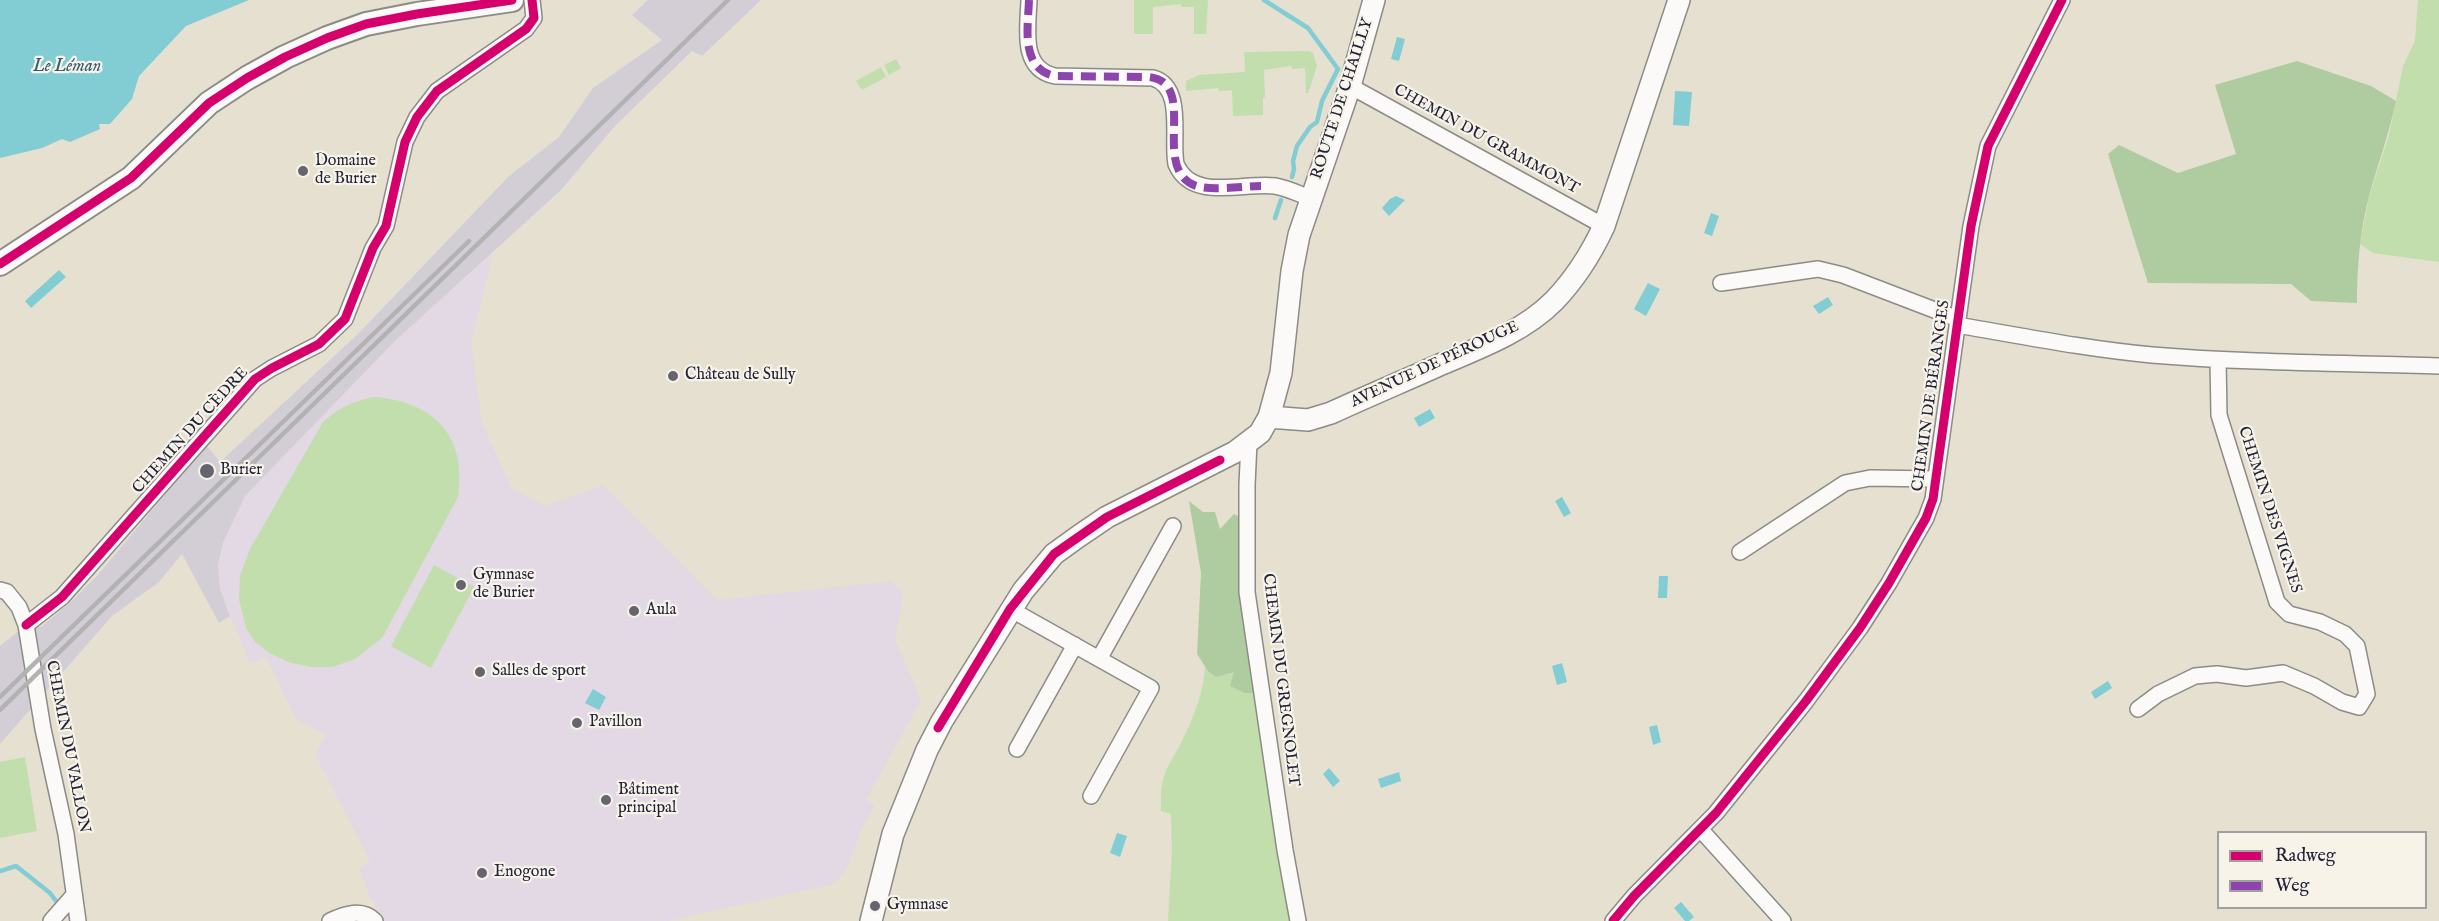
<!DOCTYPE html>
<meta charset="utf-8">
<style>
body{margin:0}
#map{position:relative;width:2439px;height:921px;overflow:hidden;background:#e5e0d0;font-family:"IM FELL English",serif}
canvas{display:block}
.legend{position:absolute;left:2217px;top:831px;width:210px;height:78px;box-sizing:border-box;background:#f7f3e8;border:2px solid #a29fa3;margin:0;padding:8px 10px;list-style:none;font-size:18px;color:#22223b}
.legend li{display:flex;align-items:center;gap:12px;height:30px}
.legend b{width:30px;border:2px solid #a29fa3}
</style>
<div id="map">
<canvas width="2439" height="921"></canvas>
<ul class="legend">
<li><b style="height:8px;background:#d6006c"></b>Radweg</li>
<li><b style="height:8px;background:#8e44ad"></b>Weg</li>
</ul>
</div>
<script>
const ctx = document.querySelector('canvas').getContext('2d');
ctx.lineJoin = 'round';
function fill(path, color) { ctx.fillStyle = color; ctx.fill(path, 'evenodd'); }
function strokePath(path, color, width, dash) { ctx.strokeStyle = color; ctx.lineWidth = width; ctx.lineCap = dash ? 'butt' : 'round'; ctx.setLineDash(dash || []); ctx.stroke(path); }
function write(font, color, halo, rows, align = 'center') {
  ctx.font = font + ' "IM FELL English",serif'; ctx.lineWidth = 4.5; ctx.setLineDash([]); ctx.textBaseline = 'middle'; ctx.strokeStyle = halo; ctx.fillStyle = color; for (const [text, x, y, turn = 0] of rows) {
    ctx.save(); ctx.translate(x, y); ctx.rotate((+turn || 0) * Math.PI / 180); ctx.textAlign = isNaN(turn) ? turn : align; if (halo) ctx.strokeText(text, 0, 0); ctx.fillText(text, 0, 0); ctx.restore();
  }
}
const built = new Path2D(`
 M493,253l-22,90 11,80 30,66 34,17 57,-21 114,115 175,-19 11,15 -8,44 26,60 -55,100 9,5 -14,25 -15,40 -10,11 -7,4 -162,36h-284l-15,-29 -9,-24 11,-7 -55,-107 11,-19 -30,-16 -30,-62 -16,7 -30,-75 -2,-24 5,-22 22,-47 150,-155z`);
const industrial = new Path2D(`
 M648,0h113l-59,56 -10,-5 -77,75 -54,64 -166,151 -150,155 -22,47 -5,22 2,24 10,27 -11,7 -37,-69 -23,28 -47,34 -112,128v-98l26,-21 15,2 33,-28 24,-24 108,-130 14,17 139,-129 149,-156 51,-40 34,-49 69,-48 -30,-25z`);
const green = new Path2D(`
 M1134,0h74l-2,34h-12v-27h-13v-3l-28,3v27h-19z
 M2418,0h21v262l-66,-9 -13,-9 9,-47 20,-62 14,-69 12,-25z
 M1309,51l4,2 4,13 -9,27h-2l-1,-25 -13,1 -1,-3 -27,4 1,27 -2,1v17l-30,1 -1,-26 -13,1 -1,-3 -32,3v-10l13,-6 46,-3 -1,-20z
 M896,59l5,9 -12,7 -5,-10z
 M881,67l5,10 -24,13 -6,-9z
 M375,397c60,5 92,40 83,100l-76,141 -27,21 -22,8h-22l-20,-4 -20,-9 -16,-12 -9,-14 -7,-29 1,-23 10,-27 73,-127c17,-15 30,-21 52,-25z
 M434,565l40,22 -43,81 -40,-22z
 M1205,666l3,5 26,1 22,21 42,228h-130l4,-72 -1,-35 -10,-3c0,-12 -1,-25 4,-37 3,-10 10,-19 15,-29 12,-24 24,-51 25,-79z
 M25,757l12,74 -37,7v-76z`);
const forest = new Path2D(`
 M2297,61l74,25 25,15c-7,33 -18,63 -27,95 -9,35 -12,70 -12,107l-46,-2 -20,-17 -143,-1 -40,-129 11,-9 59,28 58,-19 -21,-69z
 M1189,501l14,11h12l5,17 14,-15 8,4 14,175h-11l-15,-7 4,-14 -18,5 -8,-6 -11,-17 4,-81z`);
const water = new Path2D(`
 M0,0h249l-63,26 -47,50 -7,23 -22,25h-11l1,5 -30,13 -8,-3 -20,9 -42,10z
 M1397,37l8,2 -6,22 -8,-2z
 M1675,91l17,1 -3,34 -16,-1z
 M1396,196l9,4 -16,16 -7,-8 8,-9z
 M1711,213l8,3 -7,20 -8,-3z
 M59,270l7,7 -35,31 -6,-7z
 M1648,283l12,6 -14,27 -12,-7z
 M1828,297l5,8 -14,9 -6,-8z
 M1430,409l5,9 -16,9 -5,-9z
 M1562,497l9,16 -7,4 -9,-16z
 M1659,576h9l-1,22h-9z
 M1562,663l5,19 -10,3 -5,-19z
 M2108,681l4,7 -17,11 -4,-7z
 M593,689l13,8 -7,13 -14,-7z
 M1657,725l4,17 -8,3 -4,-18z
 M1329,768l11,13 -7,6 -10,-13z
 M1399,772l2,9 -20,7 -3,-9z
 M1117,833l10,3 -7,21 -10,-4z
 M1681,902l13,15 -5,4h-4l-11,-13z`);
const stream = new Path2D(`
 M1264,0l44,28 30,41 -16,32 -5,21 -7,5 -13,19 -4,15 1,8 -2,8
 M1275,218l6,-18
 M0,871l16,-5 34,27 9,12`);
const street = new Path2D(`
 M1029,0c-1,28 -9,69 26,76l98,2c32,9 18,61 23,86 16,38 67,18 99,22 12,2 24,8 35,12
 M1350,86l254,140
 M1721,283l97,-14 25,6 115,44
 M1957,325c65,11 129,24 195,30 95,8 191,8 287,11
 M1249,442l-2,43v107l38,258 13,71
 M1740,552l105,-69 25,-5 65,1
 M0,590l7,2 12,15 7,18 17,104 23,105 12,87
 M1010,609l141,79 -60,108
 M26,625l36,-28 193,-218 17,-11 47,-24 26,-25 28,-71 13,-22 19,-84 12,-25 20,-26 89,-62 8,-11 -2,-18
 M1099,659l74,-133
 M2138,709l20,-15 37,-18 22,-2 29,4 37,-5 31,13 28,16 17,5 8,-13 -10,-48 -12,-12 -25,-12 -31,-8 -12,-12 -58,-187 -1,-55
 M1017,749l58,-104
 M1701,830l82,91
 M51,921l22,-25
 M330,921c15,-7 32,-13 45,0
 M1613,921l21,-25 82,-83 90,-112 54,-73 29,-45 37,-65 7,-19 38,-273 17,-80 74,-146`);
const secondary = new Path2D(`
 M1269,417l39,3 23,-7c37,-17 75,-33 113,-50 38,-16 80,-32 110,-62 22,-23 37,-47 50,-75l75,-226
 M871,921l22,-87 34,-84 15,-29 81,-130 31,-37 25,-18 28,-19 128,-65 25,-19 9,-16 12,-44 11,-102 7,-36 51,-149 24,-86`);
const primary = new Path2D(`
 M0,264l131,-86 78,-75 38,-25 38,-21 42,-19 39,-14 51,-10 95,-14`);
const rail = new Path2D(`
 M0,697l469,-456
 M0,710l728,-710`);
const quiet = new Path2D(`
 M1029,0c-1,28 -9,69 26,76l94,1c51,6 0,92 47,109 16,5 48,0 65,0`);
const cycleway = new Path2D(`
 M0,264l131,-86 78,-75 38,-25 38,-21 42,-19 39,-14 51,-10 95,-14
 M26,625l36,-28 193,-218 17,-11 47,-24 26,-25 28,-71 13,-22 19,-84 12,-25 20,-26 89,-62 8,-11 -2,-18
 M938,728l72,-119 44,-55 53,-37 113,-57
 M1613,921l21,-25 82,-83 90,-112 54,-73 29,-45 37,-65 7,-19 38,-273 17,-80 74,-146`);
const markers = [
 [303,171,6,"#66646f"],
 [673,376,6,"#66646f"],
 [207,471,8,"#66646f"],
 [461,585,6,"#66646f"],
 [634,611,6,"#66646f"],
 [480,672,6,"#66646f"],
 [577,723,6,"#66646f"],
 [606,800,6,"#66646f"],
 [482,873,6,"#66646f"],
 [875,906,6,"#66646f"]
];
const streetNames = [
 ["ROUTE DE CHAILLY",1343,99,-72],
 ["CHEMIN DU GRAMMONT",1486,140,29],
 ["AVENUE DE PÉROUGE",1435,365,-25],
 ["CHEMIN DE BÉRANGES",1932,396,-82],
 ["CHEMIN DU CÈDRE",191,431,-48],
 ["CHEMIN DES VIGNES",2269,510,72],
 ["CHEMIN DU GREGNOLET",1280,680,83],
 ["CHEMIN DU VALLON",67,747,79]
];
const poiNames = [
 ["Domaine",315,162],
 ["de Burier",315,180],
 ["Château de Sully",685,376],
 ["Burier",220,471],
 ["Gymnase",473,576],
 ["de Burier",473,594],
 ["Aula",646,611],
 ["Salles de sport",492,672],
 ["Pavillon",589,723],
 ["Bâtiment",618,791],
 ["principal",618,809],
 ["Enogone",494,873],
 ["Gymnase",887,906]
];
const waterNames = [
 ["Le Léman",67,67]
];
fill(built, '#e2d9e4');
fill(industrial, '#d3ced6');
fill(green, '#c1deac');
fill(forest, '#afcca1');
fill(water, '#82ccd3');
strokePath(stream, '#82ccd3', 4.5);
strokePath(street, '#8d8b86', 18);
strokePath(secondary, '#8d8b86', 24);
strokePath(primary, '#8d8b86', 26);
strokePath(street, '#fbfaf8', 15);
strokePath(secondary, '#fbfaf8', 21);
strokePath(primary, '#fbfaf8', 22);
strokePath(rail, '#b3b2b3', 4.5);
strokePath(quiet, '#8e44ad', 8, [15, 8]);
strokePath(cycleway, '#d6006c', 9);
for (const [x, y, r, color] of markers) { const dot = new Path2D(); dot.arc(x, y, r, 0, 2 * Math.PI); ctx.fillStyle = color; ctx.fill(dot); strokePath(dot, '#f7f3e8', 2); }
write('16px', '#22223b', '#f7f3e8', streetNames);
write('16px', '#22223b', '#f7f3e8', poiNames, 'left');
write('italic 18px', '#355a71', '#f7f3e8', waterNames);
</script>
